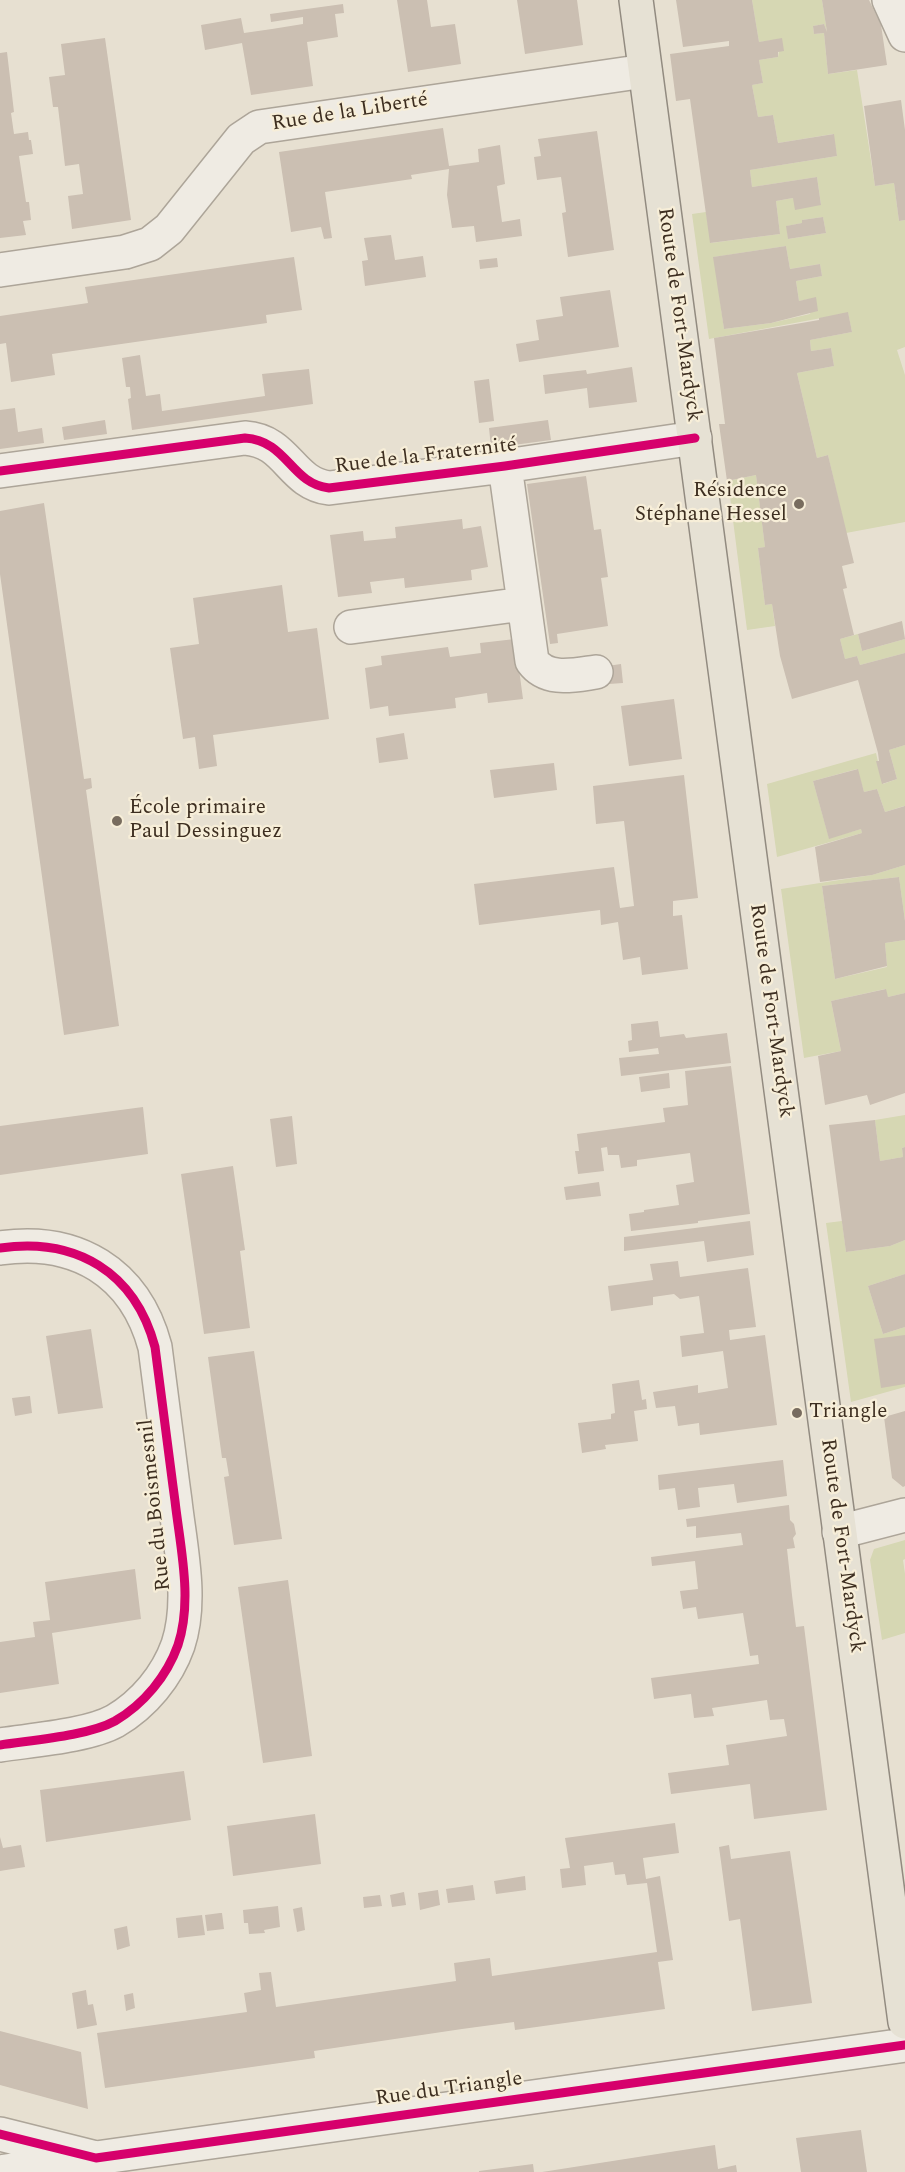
<!DOCTYPE html>
<meta charset="utf-8">
<style>
body{margin:0}
canvas{display:block;background:#e7e0d1}
</style>
<canvas width="905" height="2172"></canvas>
<script>
const ctx = document.querySelector('canvas').getContext('2d');
ctx.lineJoin = 'round';
function fill(path, color) { ctx.fillStyle = color; ctx.fill(path, 'evenodd'); }
function strokePath(path, color, width, dash) { ctx.strokeStyle = color; ctx.lineWidth = width; ctx.lineCap = dash ? 'butt' : 'round'; ctx.setLineDash(dash || []); ctx.stroke(path); }
function write(font, color, halo, rows, align = 'center') {
  ctx.font = font + ' Spectral,serif'; ctx.lineWidth = 4.5; ctx.setLineDash([]); ctx.textBaseline = 'middle'; ctx.strokeStyle = halo; ctx.fillStyle = color; for (const [text, x, y, turn = 0] of rows) {
    ctx.save(); ctx.translate(x, y); ctx.rotate((+turn || 0) * Math.PI / 180); ctx.textAlign = isNaN(turn) ? turn : align; if (halo) ctx.strokeText(text, 0, 0); ctx.fillText(text, 0, 0); ctx.restore();
  }
}
const green = new Path2D(`
 M752,0h70l5,32 -3,-8 -11,2 1,8 10,-1 4,41 29,-4 18,116 19,-3 5,38 6,-1v127l-8,3 8,25v147l-59,11 -18,-78 -11,3 -20,-85 37,-7 -3,-18 -20,3 -1,-11 42,-8 -4,-19 -139,26 -17,-125 14,-2 5,31 69,-9 -4,-33 17,-3 28,7 -4,-28 -65,10 -2,-17 87,-14 -4,-22 -55,9 -5,-28 -15,2 -6,-32 11,-2 -4,-23 19,-3 3,-18 -22,3zM823,217l3,16 -38,6 -1,-13 15,-3v-3zM786,246l4,23 30,-5 2,12 -26,5 3,20 16,-3 -5,16 -39,9 -47,6 -10,-72z
 M756,475l9,72 -7,1 7,57 7,-1 3,22 -28,4 -19,-149z
 M858,634l4,17 43,-12v14l-45,12 -3,-9 -12,3 -5,-20z
 M905,745v63l-1,-2 -19,6 -8,-23 -13,3 -7,-23 -44,12 16,57 32,-9 1,4 -85,24 -10,-73 109,-31 7,31 14,-5 -8,-29z
 M905,865v56l-6,-44 -77,9 13,93 52,-12 -2,-24 20,-3v53l-17,4 -3,-8 -54,12 10,50 -37,7 -23,-169 91,-14z
 M905,1115v32l-3,1 1,9 -23,4 -5,-41z
 M842,1221l4,31 44,-6 15,-6v34l-37,12 15,48 22,-7v60l-54,15 -25,-179z
 M905,1540v19l-2,1 2,14v59l-23,7 -12,-80 4,-11z`);
const building = new Path2D(`
 M397,0h30l4,27 24,-3 6,40 -53,8z
 M517,0h60l6,45 -58,9z
 M676,0h76l7,42 23,-4 2,13 -6,1v5l-19,3 4,23 -11,2 6,32 15,-2 5,28 56,-9 3,22 -87,14 2,17 65,-10 4,28 -26,5 -2,-12 -17,3 4,33 -70,9 -20,-144 -14,2 -6,-47 59,-8v-5l-46,6z
 M822,0h47l12,25 6,40 -59,9 -4,-41 -10,1 -1,-8 11,-2 3,8z
 M343,4l1,9 -9,1 3,23 -31,5 6,44 -62,9 -9,-52 -37,7 -4,-25 40,-7 3,15 28,-4 31,-5v-7l-32,5 -1,-8z
 M105,38l26,182 -59,9 -4,-33 15,-2 -4,-30 -14,2 -7,-59h-5l-4,-30 16,-2 -4,-31z
 M7,52l7,60 -3,1 3,21 14,-2 1,8h2l2,14 -14,2 7,46h3l2,18 -8,1 3,14 -26,3v-185z
 M901,100l4,30v90l-6,1 -5,-38 -19,3 -11,-80z
 M443,128l6,38 30,-4 -1,-13 22,-4 5,39 -8,2 5,36 18,-3 2,17 -46,6 -2,-16 -22,2 -5,-33 2,-26 -38,6 1,4 -87,13 7,46 -8,1 -3,-12 -30,5 -12,-80z
 M597,131l17,119 -46,7 -6,-44 4,-1 -5,-35 -24,3 -3,-23 7,-1 -3,-17z
 M823,217l3,16 -38,6 -2,-13 16,-3v-3z
 M391,235l4,25 28,-4 3,21 -61,9 -3,-25 6,-1 -4,-22z
 M786,246l4,23 30,-5 2,12 -26,5 3,20 17,-4 2,14 -47,12 -47,6 -11,-72z
 M294,257l8,53 -36,5 1,8 -215,31 3,21 -44,7 -5,-39 -6,1v-28l88,-13 -3,-16z
 M497,258l1,9 -18,2 -1,-9z
 M610,290l9,57 -100,15 -3,-18 23,-4 -3,-20 27,-4 -3,-19z
 M848,312l4,20 -42,8 1,11 20,-3 3,18 -37,7 20,85 11,-3 26,108 -12,3 5,22 -4,1 11,46 -14,4 5,20 12,-3 3,9 45,-12v92l-16,5 8,29 -15,5 -6,-23h3l-1,-8 -20,-73 -66,19 -12,-43 -8,-52 -7,1 -7,-57 7,-1 -9,-72 -29,6 -8,-57h6l-11,-86 105,-18v-2z
 M140,355l6,41 14,-2 2,17 103,-15 -3,-22 47,-5 4,35 -181,26 -4,-31 3,-1 -1,-11h-4l-4,-29z
 M632,367l5,35 -48,6 -2,-20 -42,6 -2,-19 43,-5 1,4z
 M489,379l5,42 -15,2 -5,-42z
 M15,408l3,24 24,-4 2,15 -44,6v-39z
 M105,420l2,14 -43,6 -2,-13z
 M548,420l3,20 -60,8 -2,-20z
 M586,476l8,54 7,-1 7,48 -7,1 7,48 -51,8 1,9 -8,1 -23,-160z
 M44,503l40,276 7,-1 1,10 -6,2 33,236 -55,9 -64,-461v-63z
 M462,519l1,10 18,-3 7,41 -17,3 1,10 -67,8 -1,-10 -34,4 2,11 -34,4 -8,-62 33,-4 1,10 32,-3 -1,-11z
 M282,585l6,47 29,-4 12,91 -116,16 4,31 -18,3 -4,-32 -12,2 -13,-91 29,-4 -6,-46z
 M902,621l3,18 -43,12 -4,-17z
 M515,639l8,60 -35,4 -1,-10 -32,5 1,10 -67,8 -1,-10 -18,3 -5,-41 17,-3 -1,-9 67,-9 2,10 31,-4 -1,-10z
 M621,664l2,19 -14,1 -2,-18z
 M674,699l8,60 -53,7 -8,-60z
 M404,733l4,26 -29,4 -3,-25z
 M554,763l3,27 -63,8 -4,-28z
 M858,769l6,23 13,-3 8,23 20,-6v59l-33,10 -52,7 -5,-35 47,-14 -1,-4 -32,10 -16,-58z
 M684,775l14,123 -25,3v15l9,-1 6,54 -46,6 -2,-18 -17,3 -5,-38 -17,3 -1,-15 -121,15 -5,-41 140,-17 6,41 14,-2 -10,-85 -28,3 -3,-38z
 M899,877l6,44v19l-20,3 2,23 -52,13 -13,-93z
 M886,989l2,8 17,-4v100l-35,12 -3,-10 -42,10 -7,-49 23,-5 -10,-50z
 M658,1021l2,16 24,-3 2,4 41,-5 4,30 -110,13 -2,-18 40,-4 -1,-6 -29,4 -1,-11 4,-1 -1,-16z
 M731,1066l19,148 -52,7v2l-67,8 -2,-17 15,-2v-2l35,-5 -3,-20 18,-3 -4,-29 -53,7v6l-16,2 -2,-13h-11l-1,-8 -6,1 3,23 -26,3 -3,-23h4l-2,-17 88,-12 -2,-14 25,-3 -3,-34z
 M669,1073l1,15 -29,4 -2,-15z
 M143,1107l5,47 -148,21v-49z
 M292,1116l5,48 -21,3 -6,-48z
 M875,1120l5,41 23,-4 -1,-9 3,-1v93l-15,6 -44,6 -17,-127z
 M233,1166l12,84 -5,1 10,77 -46,6 -23,-160z
 M599,1182l2,14 -35,4 -2,-13z
 M750,1221l4,34 -47,7 -3,-21 -80,10v-14z
 M678,1261l2,16 68,-9 8,59 -27,3 1,10 35,-5 12,90 -77,10 -1,-12 -21,3 -3,-20 -19,2 -3,-16 45,-7v8l30,-5 -5,-37 -41,6 -2,-21 24,-3 -5,-37 -19,3 -6,-5 -21,3v8l-42,6 -3,-25 45,-6 -3,-16z
 M905,1274v53l-22,7 -15,-48z
 M91,1329l12,79 -45,6 -12,-78z
 M905,1335v49l-24,4 -7,-49z
 M254,1351l28,188 -48,6 -10,-68 5,-1 -3,-18h-4l-14,-101z
 M639,1380l3,20 4,-1 1,10 -13,2 4,30 -33,4 1,4 -24,4 -4,-30 33,-4v-5l4,-1 -3,-29z
 M30,1396l2,17 -17,3 -3,-18z
 M905,1411v75l-2,1 -11,-9 -8,-61z
 M783,1460l4,36 -50,7 -3,-19 -36,4 2,19 -22,3 -3,-22 -16,2 -1,-15z
 M789,1505l1,15 4,4 2,10 -3,4 2,10 -8,1 5,46 4,32 8,-1 23,184 -73,9 -4,-35 -79,10 -3,-21 61,-8 -3,-20 61,-9 -3,-17 -14,1 -3,-20 -55,8 2,8 -20,2 -3,-24 -37,5 -3,-21 108,-14 -1,-9 -8,1 -7,-43 -45,6 -2,-12 -13,2 -3,-18 18,-2 -3,-28 -43,5 -1,-9 92,-12 -2,-12 -45,5v-12l-9,1 -1,-8z
 M135,1569l6,50 -89,14 7,51 -59,9v-51l35,-5 -2,-15 17,-2 -5,-38z
 M288,1580l24,176 -49,7 -25,-176z
 M184,1771l7,49 -145,22 -6,-52z
 M315,1814l6,50 -88,12 -6,-50z
 M675,1823l4,30 -36,5 3,21 14,-3 13,84 -15,2 7,47 -150,21 -1,-8 -52,7 -148,22 1,7 -210,30 -8,-55 150,-21 -3,-19 17,-3 -2,-17 12,-1 5,35 180,-26 -2,-18 36,-5 2,18 165,-24 -10,-69 -20,2 -2,-11 -10,1 -2,-13 -29,4 2,19 -24,3 -2,-19 10,-1 -5,-30z
 M0,1837l3,11 18,-3 4,22 -25,4z
 M729,1845l2,14 59,-8 22,152 -60,8 -12,-92 -11,2 -10,-74z
 M525,1876l1,14 -30,4 -2,-13z
 M473,1885l2,15 -27,3 -2,-14z
 M438,1890l2,15 -20,5 -2,-17z
 M404,1892l2,13 -14,2 -2,-12z
 M380,1895l2,11 -18,2 -1,-11z
 M278,1906l2,21 -16,3 1,3 -16,1 -1,-11h-4l-1,-13z
 M302,1907l3,23 -8,2 -4,-23z
 M220,1913h2l2,16 -17,2 -2,-16z
 M202,1915l3,20 -27,3 -2,-20z
 M127,1926l3,20 -13,4 -3,-21z
 M86,1990l2,15 5,-1 4,21 -20,4 -5,-36z
 M133,1993l2,15 -9,3 -2,-16z
 M0,2031l81,21 7,57 -88,-24z
 M861,2130l6,42h-66l-5,-34z
 M715,2145l3,24 18,-4 1,7h-195z
 M533,2164l1,8h-55v-1z`);
const minor = new Path2D(`
 M889,0l16,35
 M0,270l125,-18 25,-8 19,-15 72,-90 18,-12 386,-56
 M505,466l27,195c15,21 42,14 64,11
 M0,471l245,-33c43,3 45,45 84,50l176,-22 190,-28
 M351,627l172,-23
 M0,1248c76,-11 135,24 155,99 7,52 13,103 20,154 5,45 18,99 3,144 -11,31 -34,59 -63,76 -27,15 -83,19 -115,24
 M839,1532l66,-17
 M0,2134l96,24 809,-113
 M0,2172l79,-12`);
const major = new Path2D(`
 M636,0l269,2022`);
const cycleway = new Path2D(`
 M0,471l245,-33c43,3 45,45 84,50l176,-22 190,-28
 M0,1248c76,-11 135,24 155,99 7,52 13,103 20,154 5,45 18,99 3,144 -11,31 -34,59 -63,76 -27,15 -83,19 -115,24
 M0,2134l96,24 809,-113`);
const markers = [
 [799,504,6,"#786c5e"],
 [117,821,6,"#786c5e"],
 [797,1413,6,"#786c5e"]
];
const streetNames = [
 ["Rue de la Liberté",350,113,-9],
 ["Route de Fort-Mardyck",678,315,82],
 ["Rue de la Fraternité",426,457,-7],
 ["Route de Fort-Mardyck",770,1011,82],
 ["Rue du Boismesnil",156,1505,-96],
 ["Route de Fort-Mardyck",841,1546,82],
 ["Rue du Triangle",449,2090,-8]
];
const poiNames = [
 ["Résidence",787,492,"right"],
 ["Stéphane Hessel",787,516,"right"],
 ["École primaire",129,809],
 ["Paul Dessinguez",129,833],
 ["Triangle",809,1413]
];
fill(green, '#d6d7b3');
fill(building, '#cbbfb2');
strokePath(minor, '#ada599', 36);
strokePath(major, '#928b80', 36);
strokePath(minor, '#efebe3', 33);
strokePath(major, '#e6e1d4', 33);
strokePath(cycleway, '#d6006c', 9);
for (const [x, y, r, color] of markers) { const dot = new Path2D(); dot.arc(x, y, r, 0, 2 * Math.PI); ctx.fillStyle = color; ctx.fill(dot); strokePath(dot, '#f7eed8', 2); }
write('21px', '#3d2e20', '#f7eed8', streetNames);
write('21px', '#3d2e20', '#f7eed8', poiNames, 'left');
</script>
